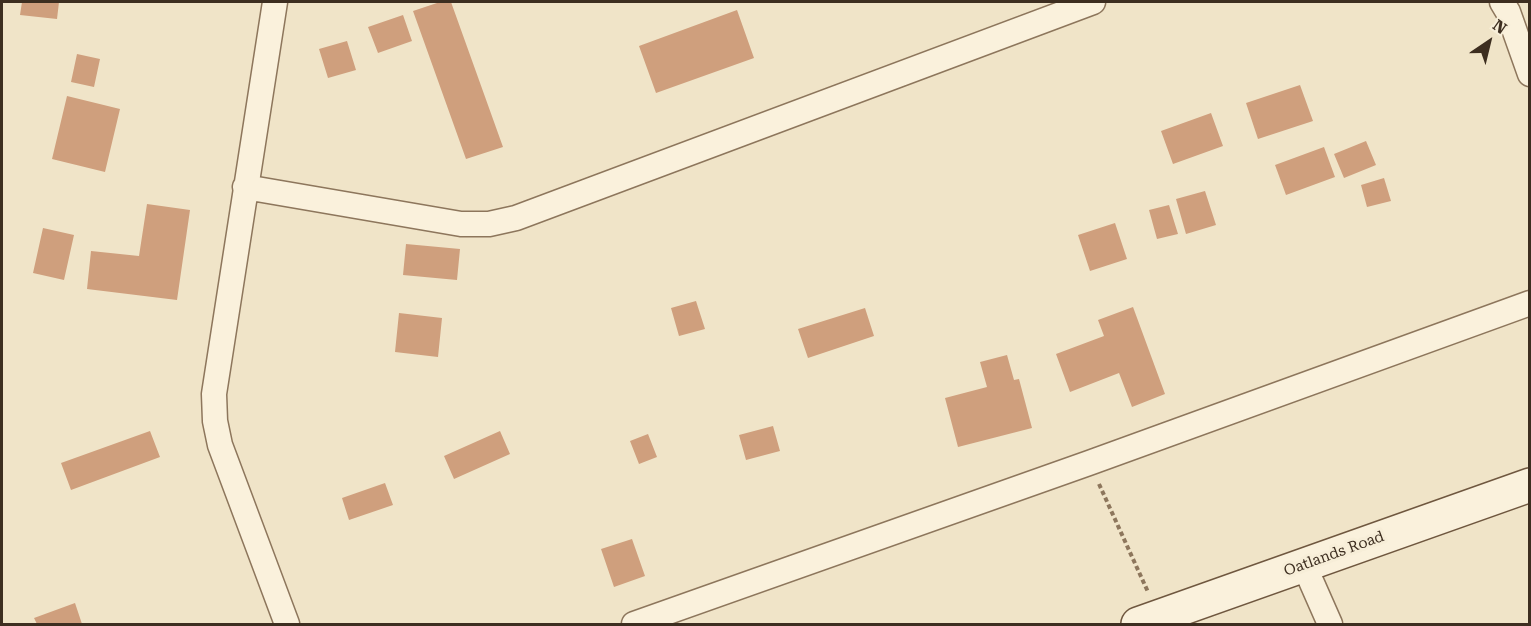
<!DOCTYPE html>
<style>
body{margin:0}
#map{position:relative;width:1531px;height:626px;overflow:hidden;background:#f0e4c8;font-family:"Roboto Serif",serif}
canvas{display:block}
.frame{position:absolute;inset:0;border:3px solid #3d2e20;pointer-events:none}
.north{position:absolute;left:1459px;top:12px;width:60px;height:60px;-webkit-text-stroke:4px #f7eed8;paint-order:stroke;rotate:35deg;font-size:16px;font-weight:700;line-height:24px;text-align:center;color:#3d2e20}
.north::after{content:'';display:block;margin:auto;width:21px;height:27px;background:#3d2e20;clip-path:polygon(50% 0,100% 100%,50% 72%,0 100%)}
</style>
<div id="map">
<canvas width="1531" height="626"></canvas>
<div class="frame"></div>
<div class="north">N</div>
</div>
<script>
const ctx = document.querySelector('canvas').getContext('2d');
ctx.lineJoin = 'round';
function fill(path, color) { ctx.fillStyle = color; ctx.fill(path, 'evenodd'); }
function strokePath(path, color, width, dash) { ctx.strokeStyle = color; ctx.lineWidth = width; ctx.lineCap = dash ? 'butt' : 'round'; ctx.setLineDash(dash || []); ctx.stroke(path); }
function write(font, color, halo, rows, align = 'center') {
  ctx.font = font + ' "Roboto Serif",serif'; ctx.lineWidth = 6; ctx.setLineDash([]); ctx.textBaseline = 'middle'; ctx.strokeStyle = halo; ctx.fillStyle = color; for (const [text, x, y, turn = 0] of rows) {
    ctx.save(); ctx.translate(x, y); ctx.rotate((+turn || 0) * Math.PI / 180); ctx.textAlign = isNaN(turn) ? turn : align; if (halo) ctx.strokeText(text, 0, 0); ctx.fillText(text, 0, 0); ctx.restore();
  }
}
const building = new Path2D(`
 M22,2h37l-2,17 -37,-4z
 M440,2h11l52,145 -37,12 -53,-148z
 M737,10l17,48 -98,35 -17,-47z
 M403,15l9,26 -34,12 -10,-26z
 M347,41l9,29 -28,8 -9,-29z
 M77,54l23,5 -6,28 -23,-5z
 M1300,85l13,36 -55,18 -12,-36z
 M67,96l53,13 -15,63 -53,-13z
 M1211,113l12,33 -50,18 -12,-33z
 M1366,141l10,24 -32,13 -10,-24z
 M1324,147l11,30 -49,18 -11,-30z
 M1384,178l7,23 -24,6 -6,-22z
 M1205,191l11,34 -30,9 -10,-35z
 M147,204l43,6 -13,90 -90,-11 4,-38 48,5z
 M1169,205l9,29 -21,5 -8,-29z
 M1115,223l12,36 -37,12 -12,-36z
 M43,228l31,7 -10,45 -31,-7z
 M406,244l54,5 -3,31 -54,-5z
 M696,301l9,28 -26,7 -8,-28z
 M1133,307l32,87 -33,13 -13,-34 -49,19 -14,-38 48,-18 -6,-16z
 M865,308l9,28 -66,22 -10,-29z
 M399,313l43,5 -4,39 -43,-5z
 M1007,355l7,25 5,-1 13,49 -74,19 -13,-49 42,-11 -7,-25z
 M773,426l7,25 -34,9 -7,-25z
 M150,431l10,26 -89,33 -10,-27z
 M500,431l10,23 -56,25 -10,-23z
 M648,434l9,23 -18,7 -9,-23z
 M385,483l8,22 -44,15 -7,-22z
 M632,539l13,37 -31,11 -13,-38z
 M75,603l7,21h-45l-3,-6z`);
const path = new Path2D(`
 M1099,484l49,108`);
const street = new Path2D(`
 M275,2l-61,392 1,27 5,24 67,179
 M1502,2l6,10 22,62
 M245,187l216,37h28l27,-6 577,-216
 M1304,565l26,59
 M634,624l455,-161 441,-160`);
const secondary = new Path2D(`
 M1138,624l392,-139`);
const streetNames = [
 ["Oatlands Road",1334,554,-20]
];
fill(building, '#cf9f7d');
strokePath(street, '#8d765c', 27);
strokePath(secondary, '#6f573f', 36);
strokePath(path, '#8d765c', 4, [4.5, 3]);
strokePath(street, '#faf1dc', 24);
strokePath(secondary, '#faf1dc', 33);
write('15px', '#3d2e20', '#f7eed8', streetNames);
</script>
